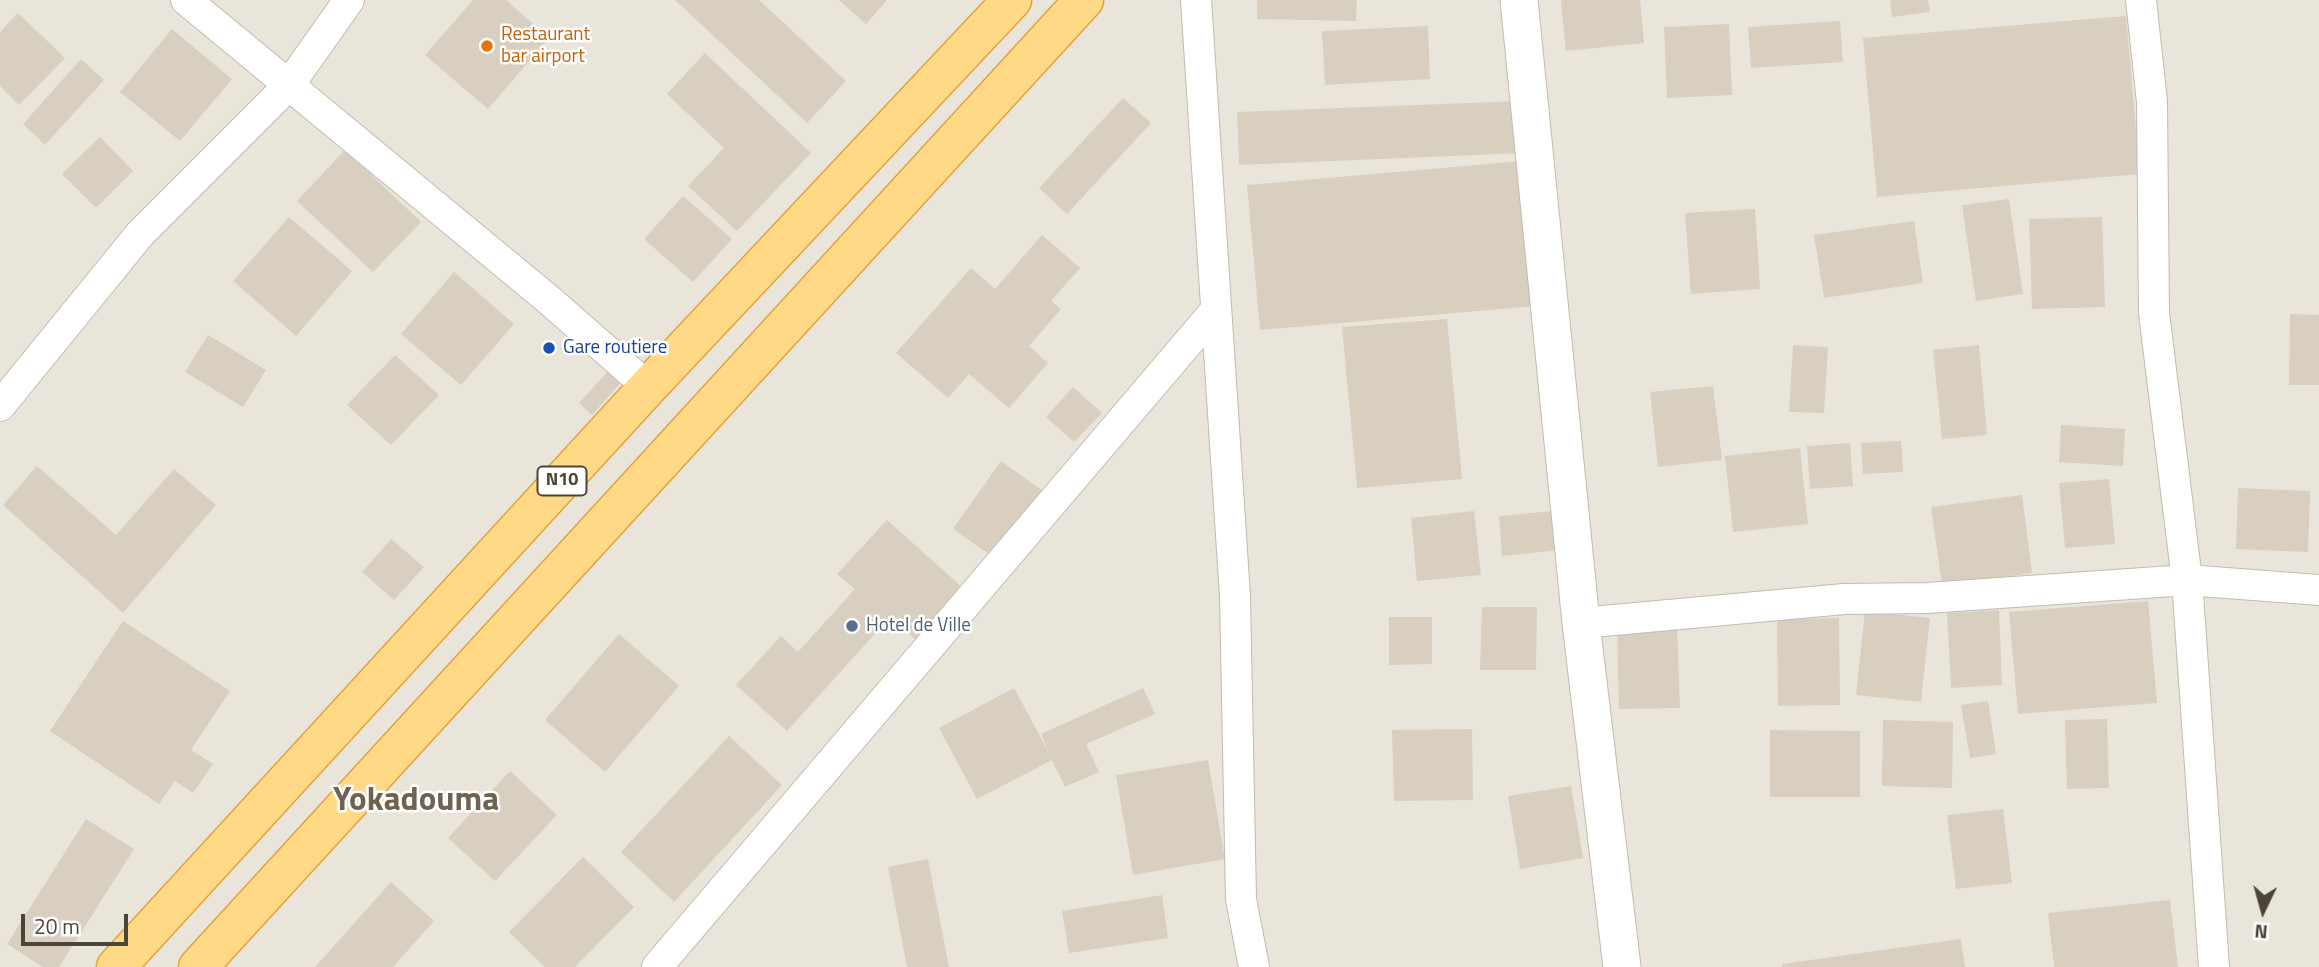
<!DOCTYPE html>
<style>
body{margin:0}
#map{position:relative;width:2319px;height:967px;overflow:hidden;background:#f6f3ec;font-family:"Titillium Web",sans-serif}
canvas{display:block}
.north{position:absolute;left:2228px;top:876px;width:70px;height:70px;-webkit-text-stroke:5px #fff;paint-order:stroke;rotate:185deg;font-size:19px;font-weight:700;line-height:28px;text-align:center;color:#4b4439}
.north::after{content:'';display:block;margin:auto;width:24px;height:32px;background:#4b4439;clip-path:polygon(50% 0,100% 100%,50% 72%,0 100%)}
.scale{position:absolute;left:21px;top:914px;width:107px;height:32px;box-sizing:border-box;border:4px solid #4b4439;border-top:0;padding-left:9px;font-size:21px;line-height:24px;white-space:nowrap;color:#4b4439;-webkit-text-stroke:5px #fff;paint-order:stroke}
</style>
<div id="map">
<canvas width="2319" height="967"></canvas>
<div class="north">N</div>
<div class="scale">20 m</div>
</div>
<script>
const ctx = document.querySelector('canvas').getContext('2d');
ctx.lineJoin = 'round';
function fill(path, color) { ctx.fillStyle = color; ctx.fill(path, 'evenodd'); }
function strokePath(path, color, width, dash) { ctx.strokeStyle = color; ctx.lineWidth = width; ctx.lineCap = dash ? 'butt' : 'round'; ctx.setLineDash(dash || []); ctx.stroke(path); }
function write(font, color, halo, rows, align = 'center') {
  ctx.font = font + ' "Titillium Web",sans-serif'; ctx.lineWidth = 5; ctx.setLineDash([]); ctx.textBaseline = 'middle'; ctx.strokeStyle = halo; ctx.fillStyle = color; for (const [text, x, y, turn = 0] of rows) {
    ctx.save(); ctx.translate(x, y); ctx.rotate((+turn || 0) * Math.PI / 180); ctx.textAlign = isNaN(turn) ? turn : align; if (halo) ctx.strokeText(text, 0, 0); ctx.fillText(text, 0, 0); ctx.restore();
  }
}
const residential = new Path2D(`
 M0,0h2319v967h-2319z`);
const building = new Path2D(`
 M473,0h33l43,38 -61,71 -63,-54z
 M675,0h84l87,81 -39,42z
 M839,0h48l-21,24z
 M1257,0h100l-1,21 -99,-2z
 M1561,0h79l4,43 -78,8z
 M1890,0h38l2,12 -38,5z
 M18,13l47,45 -46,47 -19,-19v-54z
 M2126,16l14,158 -263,23 -14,-159z
 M1840,21l3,41 -92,6 -3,-41z
 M1729,24l3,71 -65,3 -3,-71z
 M1428,26l2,53 -105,6 -3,-54z
 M172,29l60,50 -52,62 -60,-49z
 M705,53l106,100 -74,78 -49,-45 36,-38 -57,-54z
 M81,59l23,21 -59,65 -22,-21z
 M1123,98l28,25 -84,91 -28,-26z
 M1520,101l2,52 -283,12 -2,-53z
 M100,137l33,34 -37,37 -34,-34z
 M345,150l76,72 -48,50 -76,-71z
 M1522,161l13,145 -275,24 -13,-145z
 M683,196l49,43 -39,43 -49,-43z
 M2009,199l14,95 -47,7 -14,-96z
 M1755,209l5,80 -69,5 -6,-81z
 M289,217l63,54 -56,65 -63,-55z
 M2102,217l3,90 -73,2 -3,-90z
 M1914,221l9,62 -99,15 -10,-63z
 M1042,235l38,33 -29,33 10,8 -32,37 19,17 -39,45 -40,-34 -21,24 -52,-45 75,-85 24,21z
 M454,272l60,52 -53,61 -60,-51z
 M2290,314l29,1v70h-30z
 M1447,319l15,160 -105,9 -15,-161z
 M208,335l58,35 -23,37 -58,-35z
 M1793,345l35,2 -4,66 -35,-1z
 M1979,345l8,90 -45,4 -9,-89z
 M395,355l44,40 -48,50 -44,-40z
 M611,368l13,11 -32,36 -13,-12z
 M1713,386l9,74 -64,7 -8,-75z
 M1073,387l29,26 -28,29 -28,-25z
 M2061,425l64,4 -2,37 -64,-4z
 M1901,441l2,31 -40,2 -2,-31z
 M1850,443l3,43 -43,3 -3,-43z
 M1800,448l8,76 -75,8 -8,-76z
 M1001,461l56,40 -48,67 -56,-39z
 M37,466l79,69 58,-66 42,36 -93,108 -120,-108z
 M2109,479l6,65 -50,4 -6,-65z
 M2238,488l72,3 -2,61 -72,-3z
 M2022,495l10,78 -90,12 -11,-78z
 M1564,510l5,39 -67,7 -3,-40z
 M1474,511l7,64 -64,6 -6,-63z
 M887,520l85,76 -47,52 -35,-31 -103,114 -51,-46 45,-49 17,16 57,-63 -18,-15z
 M391,539l33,28 -30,33 -32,-28z
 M2148,601l9,102 -139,11 -9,-102z
 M1482,607h55l-1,63h-56z
 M1999,610l3,75 -51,3 -4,-75z
 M1865,611l65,7 -9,84 -65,-7z
 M1389,617h43v47l-43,1z
 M1839,618l1,87 -62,1 -1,-87z
 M123,621l107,70 -39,59 22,14 -20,29 -18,-12 -16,23 -109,-73z
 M1677,626l3,82 -61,1 -2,-82z
 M619,634l60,52 -74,86 -60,-52z
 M1014,688l35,65 -8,-19 102,-46 12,26 -69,30 13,28 -34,15 -13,-27 -75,39 -38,-71z
 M1988,701l8,53 -26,4 -9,-53z
 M2107,719l2,69 -42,1 -2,-69z
 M1883,720l70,2 -1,66 -70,-2z
 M1472,729l1,71 -79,1 -2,-71z
 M1770,730l90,1v66h-90z
 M729,736l53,49 -108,117 -53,-50z
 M1208,760l17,99 -92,16 -17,-100z
 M510,771l47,44 -62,66 -47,-43z
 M1571,786l12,72 -63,11 -12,-73z
 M2003,809l9,74 -56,6 -9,-74z
 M86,819l48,30 -75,118h-16l-36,-23z
 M583,857l51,50 -59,60h-30l-36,-35z
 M928,859l21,108h-42l-19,-100z
 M391,882l43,39 -41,46h-78z
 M1162,895l6,43 -99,15 -7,-42z
 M2170,900l8,67h-124l-6,-54z
 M1961,939l4,28h-183v-3z`);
const minor = new Path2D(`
 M186,0l363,300 99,87
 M1196,0l39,596 6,303 13,68
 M2141,0l11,102 2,211 33,267 27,387
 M0,406l140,-172 149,-149 60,-85
 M1581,623l263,-24 83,-1 260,-18 132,10
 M657,967l558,-656`);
const tertiary = new Path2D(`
 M1519,0l62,623 41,344`);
const trunk = new Path2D(`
 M116,967l532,-580 364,-387
 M198,967l886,-967`);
const markers = [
 [487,46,7,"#e8710a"],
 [549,348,7,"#1a4fb4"],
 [852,626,7,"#5c6f8a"]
];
const shields = [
 [562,481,49]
];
const shieldNames = [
 ["N10",562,481]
];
const foodNames = [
 ["Restaurant",501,35],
 ["bar airport",501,57]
];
const transitNames = [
 ["Gare routiere",563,348]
];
const serviceNames = [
 ["Hotel de Ville",866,626]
];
const townNames = [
 ["Yokadouma",416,802]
];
fill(residential, '#eae5da');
fill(building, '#d8cfc1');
strokePath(minor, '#c2bbae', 32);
strokePath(tertiary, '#c2bbae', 39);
strokePath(trunk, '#e0a43c', 41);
strokePath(minor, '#fff', 30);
strokePath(tertiary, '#fff', 37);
strokePath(trunk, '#ffd985', 38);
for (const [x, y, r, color] of markers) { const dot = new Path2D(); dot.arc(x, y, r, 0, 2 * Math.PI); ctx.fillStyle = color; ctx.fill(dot); strokePath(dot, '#fff', 2.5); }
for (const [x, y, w] of shields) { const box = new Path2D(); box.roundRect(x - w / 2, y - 14.5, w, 29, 5); ctx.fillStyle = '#fff'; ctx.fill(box); strokePath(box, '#4b4439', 2); }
write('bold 18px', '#4b4439', null, shieldNames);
write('19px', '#c56008', '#fff', foodNames, 'left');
write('19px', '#164399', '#fff', transitNames, 'left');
write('19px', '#4e5e75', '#fff', serviceNames, 'left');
write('bold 33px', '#6e6250', '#fff', townNames);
</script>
